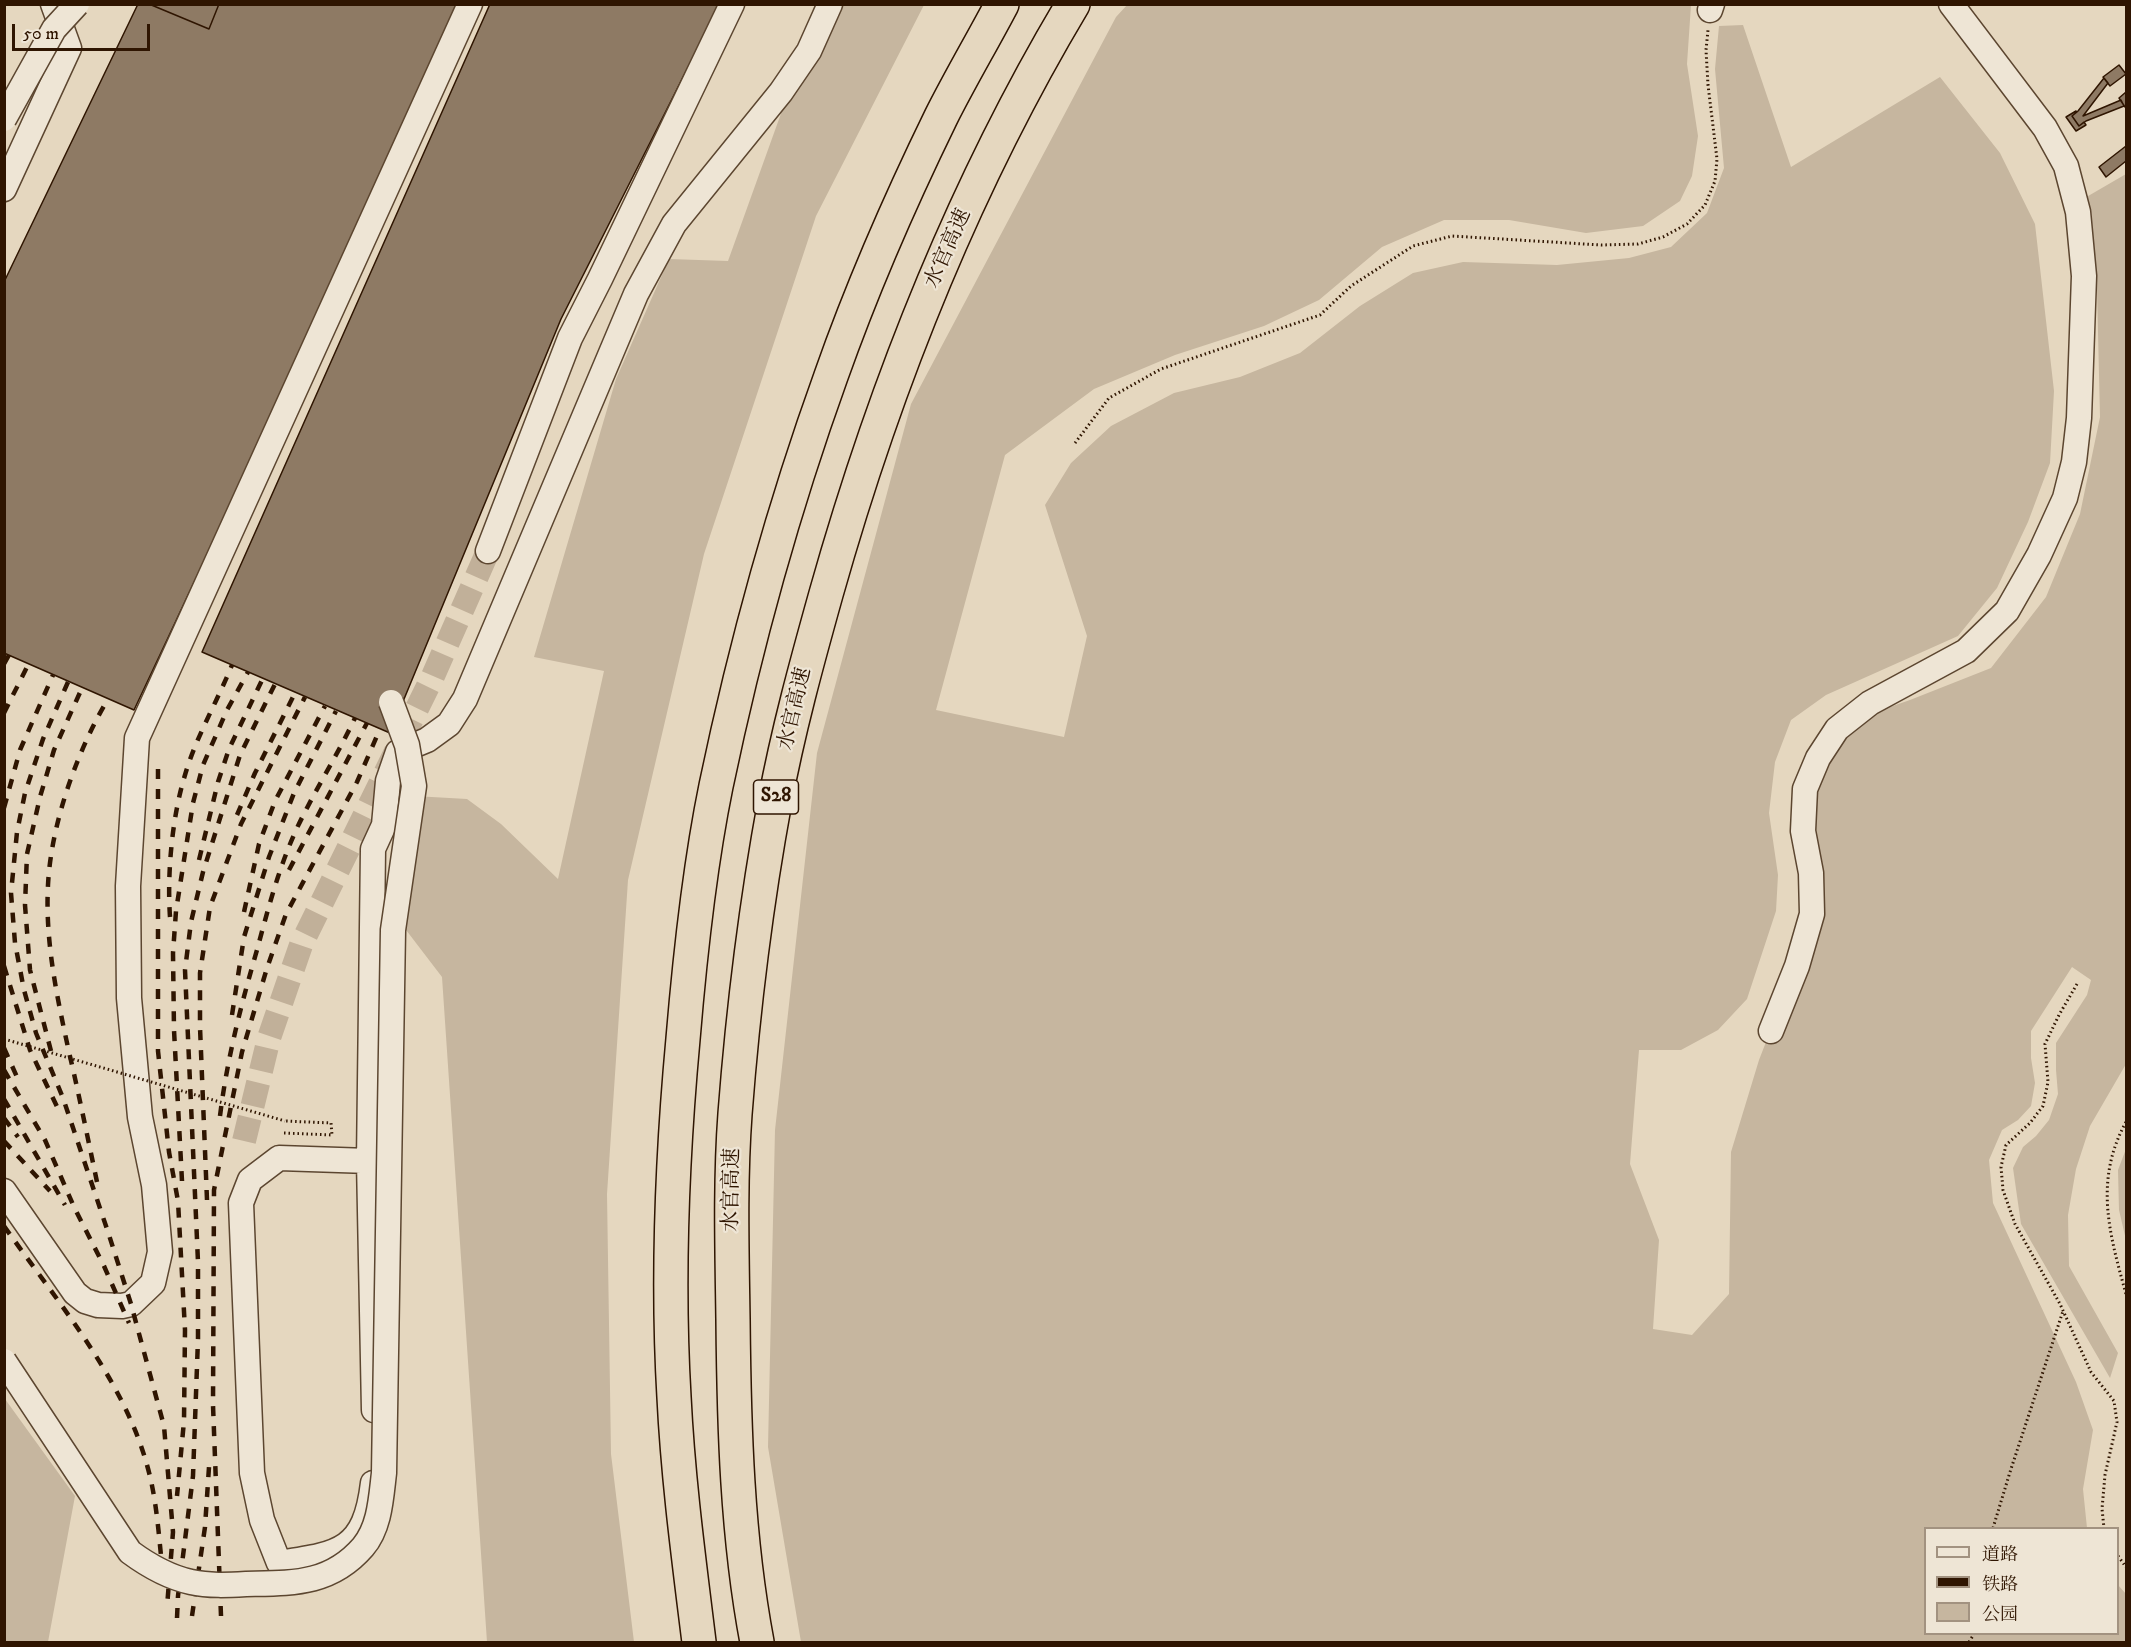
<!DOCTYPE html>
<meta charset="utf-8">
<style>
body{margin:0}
#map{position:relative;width:2131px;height:1647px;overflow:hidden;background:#e5d7bf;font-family:"IM FELL DW Pica","Noto Serif SC",serif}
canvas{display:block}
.frame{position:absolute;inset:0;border:6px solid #2f1501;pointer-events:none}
.legend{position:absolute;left:1924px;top:1527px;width:195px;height:108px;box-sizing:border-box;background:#eee5d5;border:2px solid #a29280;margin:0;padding:8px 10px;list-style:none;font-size:18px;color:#2f1501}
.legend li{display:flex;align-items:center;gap:12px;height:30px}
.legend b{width:30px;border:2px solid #a29280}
.scale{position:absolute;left:12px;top:24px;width:138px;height:27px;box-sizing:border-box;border:3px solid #2f1501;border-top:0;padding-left:8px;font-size:18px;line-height:21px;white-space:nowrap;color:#2f1501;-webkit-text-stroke:4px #eee5d5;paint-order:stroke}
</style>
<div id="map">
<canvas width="2131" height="1647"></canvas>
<div class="frame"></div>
<ul class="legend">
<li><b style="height:8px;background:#eee5d5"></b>道路</li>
<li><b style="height:8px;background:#2f1501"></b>铁路</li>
<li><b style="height:16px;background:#c6b69f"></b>公园</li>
</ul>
<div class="scale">50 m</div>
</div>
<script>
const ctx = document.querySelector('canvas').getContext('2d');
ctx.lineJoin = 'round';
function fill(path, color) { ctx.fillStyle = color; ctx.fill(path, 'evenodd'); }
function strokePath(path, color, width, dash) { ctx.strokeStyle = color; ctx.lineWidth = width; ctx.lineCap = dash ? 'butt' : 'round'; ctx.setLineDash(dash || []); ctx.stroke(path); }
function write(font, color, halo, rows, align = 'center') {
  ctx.font = font + ' "IM FELL DW Pica","Noto Serif SC",serif'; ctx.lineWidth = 4.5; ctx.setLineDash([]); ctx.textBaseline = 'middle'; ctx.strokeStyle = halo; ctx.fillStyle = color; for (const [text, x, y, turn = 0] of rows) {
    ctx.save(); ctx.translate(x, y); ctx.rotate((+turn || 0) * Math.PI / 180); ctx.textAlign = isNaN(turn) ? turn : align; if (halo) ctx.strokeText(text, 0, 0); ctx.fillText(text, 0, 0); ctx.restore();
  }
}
const green = new Path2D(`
 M820,5h104l-108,211 -112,338 -76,326 -21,314 4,260 23,188h-147l-45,-665 -39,-51 11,-130 53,3 34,25 57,55 46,-208 -70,-14 82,-278 53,-120 59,2z
 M1127,5h564l-4,59 11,72 -6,40 -12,25 -37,25 -57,7 -77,-13h-65l-62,27 -63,53 -55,26 -89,29 -81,34 -89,66 -69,255 128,27 23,-101 -42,-131 26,-42 40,-37 63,-33 66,-16 60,-24 60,-47 53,-33 50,-11 94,3 72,-7 42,-11 36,-34 17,-45 -9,-99 4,-43 24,-1 48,142 149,-90 60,76 35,71 19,167 -4,72 -22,59 -31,66 -39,48 -132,59 -35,25 -16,42 -6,51 9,62 -2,36 -29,88 -29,31 -37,20h-42l-9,114 29,76 -6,89 39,6 37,-41 2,-142 28,-92 42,-108v-151l57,-83 52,-18 81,-32 55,-71 34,-83 20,-97 -3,-127 -14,-91 43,-25v890l-36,62 -14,43 -8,46 1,51 49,87 -8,25 -89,-154 -8,-56 10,-21 13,-11 13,-16 9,-26 -2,-24v-27l31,-48 4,-15 -19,-13 -41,64v27l4,25 -4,23 -13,14 -16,10 -13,30 4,43 83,179 17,48 -10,59 4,39h-161v106h192v-49l8,9v48h-1325l-33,-195 7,-317 42,-377 94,-349 205,-387z
 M2126,1149v91l-7,-30 -1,-40z
 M5,1399l70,97 -27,146h-43z`);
const building = new Path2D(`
 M138,4h11l60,25 10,-25h234l11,5 -330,701 -130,-57v-371z
 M149,4h70l-10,25z
 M490,4h230l-159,315 -171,414 -188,-81z
 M2119,65l7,9 -16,12 -7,-9z
 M2104,78l4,5 -25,33 38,-16 3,6 -38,15 -7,5 -7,-10 6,-5z
 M2126,92v14l-1,1 -6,-9z
 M2076,111l1,1 -5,4 7,10 5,-4 2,3 -10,6 -10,-14z
 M2126,146v15l-20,16 -7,-10z`);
const minorTunnel = new Path2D(`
 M244,1141l25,-103 32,-93 132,-269 55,-125`);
const path = new Path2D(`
 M1075,443l34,-45 52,-29 159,-54 31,-29 62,-40 39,-10 149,9 37,-1 25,-7 24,-13 18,-19 10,-24 2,-22 -9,-74 -2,-35 2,-20
 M2077,984l-18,31 -14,29 3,38 -5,24 -13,17 -24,22 -5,22 2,23 12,34 45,80 31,68 23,29 3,21 -12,53 -3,34 2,19
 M2126,1122c-32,58 -17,111 0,172
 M284,1133l48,2 -1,-12 -46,-2
 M1993,1528l17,-56 53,-161
 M2118,1556l8,11
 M1969,1642l5,-8`);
const minor = new Path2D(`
 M1710,10l2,-6
 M4,189l65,-141 -16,-44
 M488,551l82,-213 30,-59 132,-275
 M1771,1031l26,-65 15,-52 -1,-41 -8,-42 2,-42 13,-31 19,-29 33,-26 96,-52 41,-40 32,-56 26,-57 9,-36 5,-44 5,-142 -6,-64 -12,-46 -21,-38 -94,-124
 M369,1161l-90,-3 -29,22 -9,23 11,270 10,47 17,43c60,-9 86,-12 94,-80
 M4,1191l71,102 10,8 13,4 24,1 9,-2 22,-21 7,-31 -6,-67 -14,-68 -11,-119 -1,-112 9,-148 333,-734
 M374,1410l-5,-249 4,-312 11,-24 4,-44 10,-29 29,-12 22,-16 16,-25 171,-405 38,-70 107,-132 28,-41 21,-47`);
const highway = new Path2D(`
 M699,1642c-10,-81 -21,-163 -25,-245 -7,-119 -2,-239 9,-358 7,-84 16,-170 33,-253 29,-139 67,-277 115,-410 31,-88 69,-175 110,-259 19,-38 41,-75 61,-113
 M757,1642c-20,-106 -23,-215 -24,-323 -1,-68 -3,-137 2,-205 8,-104 21,-210 40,-313 13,-70 32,-139 51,-207 58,-206 137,-406 247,-590`);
const rail = new Path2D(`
 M4,664l5,-9
 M68,682l-25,57 -18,54 -8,39 -6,61 4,50 9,47 12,43 27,65 46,137 22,69 33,122 9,106 -6,75
 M4,713l24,-48
 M158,769v282l11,101 9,49 7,129 -1,91 -7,75
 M4,808l16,-58 33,-75
 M237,815l18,-42 40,-80
 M199,860l19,-78 11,-33 34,-71
 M289,870l78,-147
 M244,912l15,-68 16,-43 50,-95
 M170,917c-3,-43 2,-100 15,-142 11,-38 32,-73 47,-110
 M4,966l26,84 31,65
 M232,1015l12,-78 25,-80 25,-64 42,-82
 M4,1048l13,29
 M51,1051l-21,-81 -5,-65 2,-51 13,-57 14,-47 28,-62
 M4,1070l41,70 29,67 30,59 25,57
 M4,1099l61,106
 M220,1116c7,-57 21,-111 37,-166 11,-41 22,-83 40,-122 18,-38 40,-72 58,-110
 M4,1118l14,19
 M4,1141l46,50
 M182,1181l-8,-151 -1,-77 3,-42 17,-108 10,-38 24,-55 21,-38
 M97,1182c-9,-43 -18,-87 -28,-130 -12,-55 -24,-110 -21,-167 3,-61 29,-134 60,-186
 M207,1200l-7,-173v-54l10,-66 31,-83 64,-127
 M4,1226c52,74 119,152 143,239 11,38 12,79 17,118
 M192,1616l13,-89 4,-60
 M221,1616l-8,-211 1,-215 28,-138 25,-84 19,-54 71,-132 23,-53
 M177,1618l1,-22 15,-120 5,-137v-77l-13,-292 6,-48 12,-50 37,-117 35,-71`);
const pathBridge = new Path2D(`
 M4,1039l281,82`);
const minorBridge = new Path2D(`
 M4,119l50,-90 23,-25
 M4,1361l126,191c19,14 38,25 61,30 18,4 37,3 55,2 46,-1 84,1 117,-37 17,-20 18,-49 21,-74l9,-543 21,-144 -7,-41 -16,-43`);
const shields = [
 [776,797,45]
];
const shieldNames = [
 ["S28",776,797]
];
const streetNames = [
 ["水官高速",949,249,-66],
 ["水官高速",796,709,-77],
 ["水官高速",733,1190,-89]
];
fill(green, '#c6b69f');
fill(building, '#8e7a64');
strokePath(building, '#2f1501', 1.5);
strokePath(minorTunnel, '#c1b099', 24, [24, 12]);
strokePath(minor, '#5c4630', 27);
strokePath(highway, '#2f1501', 36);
strokePath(path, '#2f1501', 3, [1.5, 3]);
strokePath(minor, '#eee5d5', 24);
strokePath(highway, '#e5d7bf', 33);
strokePath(rail, '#2f1501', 4.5, [10, 10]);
strokePath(minorBridge, '#5c4630', 27, []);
strokePath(pathBridge, '#2f1501', 3, [1.5, 3]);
strokePath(minorBridge, '#eee5d5', 24);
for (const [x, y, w] of shields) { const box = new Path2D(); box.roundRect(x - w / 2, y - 17, w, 34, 4.5); ctx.fillStyle = '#eee5d5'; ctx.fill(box); strokePath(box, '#2f1501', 1.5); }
write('bold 20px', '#2f1501', null, shieldNames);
write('21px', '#2f1501', '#eee5d5', streetNames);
</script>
